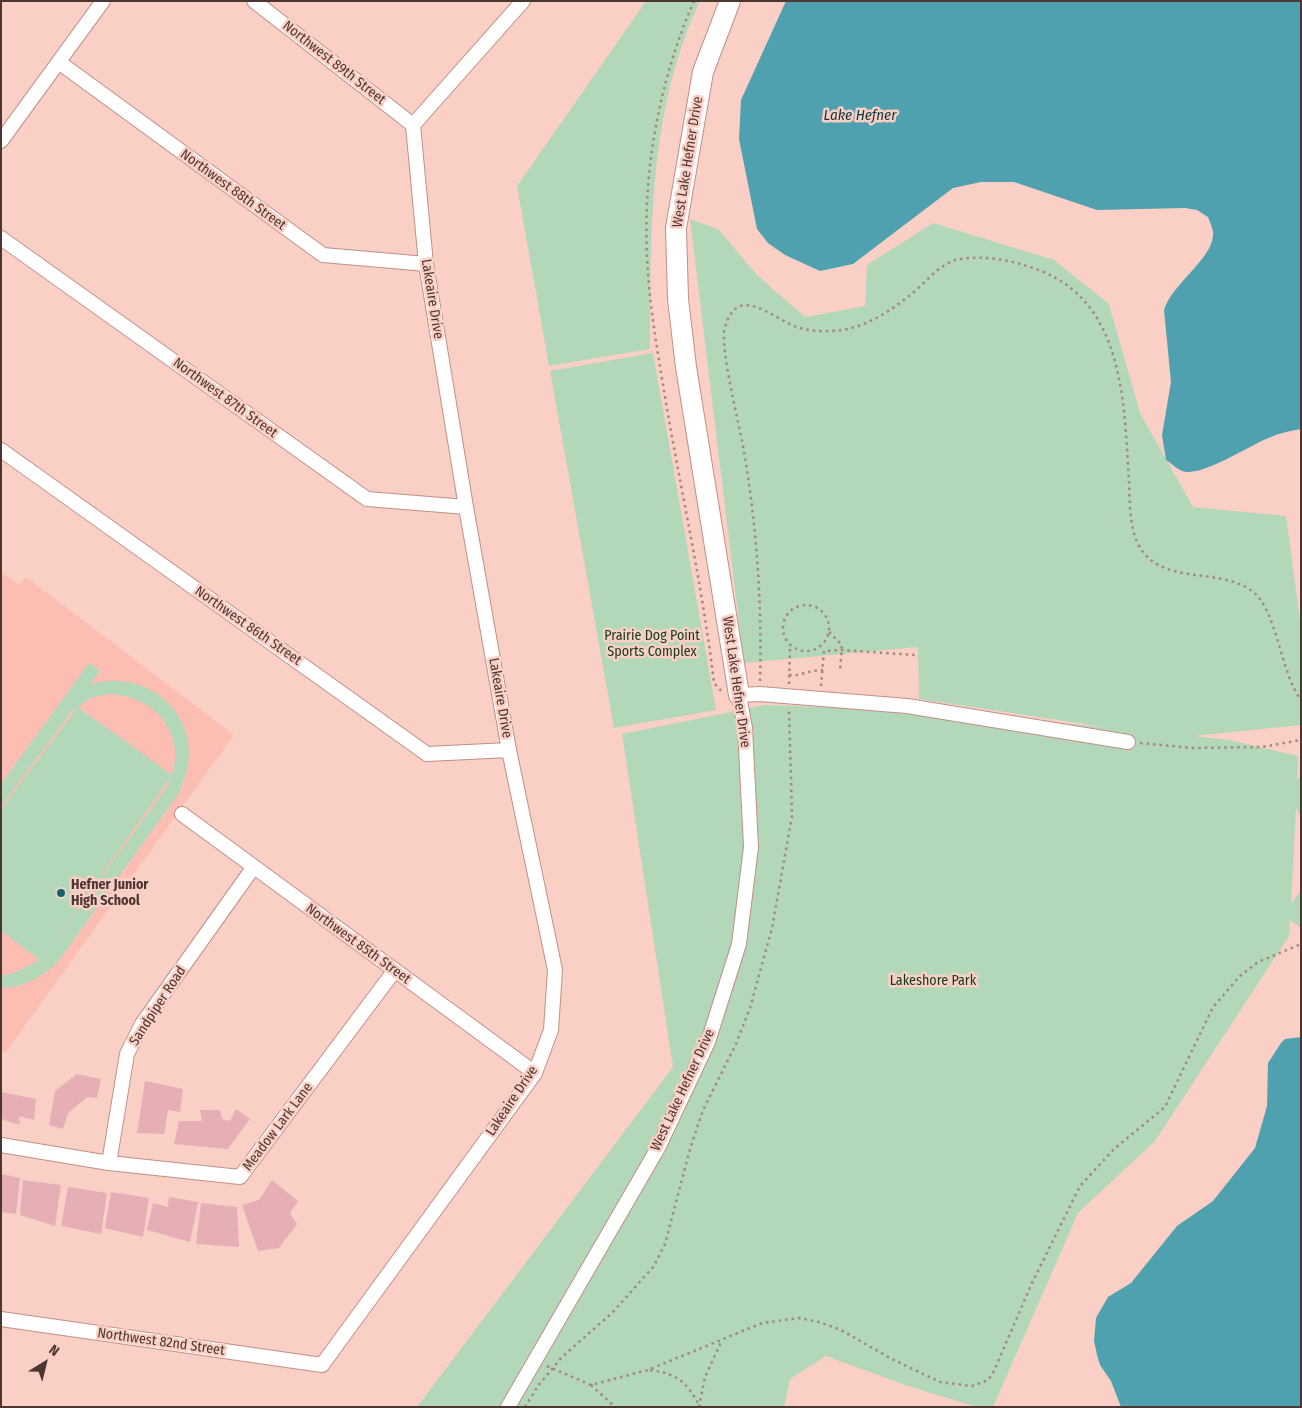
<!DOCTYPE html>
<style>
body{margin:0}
#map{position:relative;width:1302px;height:1408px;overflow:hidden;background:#facfc6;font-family:"Fira Sans Condensed",sans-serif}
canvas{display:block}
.frame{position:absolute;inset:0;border:2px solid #4c3632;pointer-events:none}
.north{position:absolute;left:20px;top:1338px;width:50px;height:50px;-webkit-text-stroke:4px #facfc6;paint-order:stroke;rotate:36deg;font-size:14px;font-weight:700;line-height:20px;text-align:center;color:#4c3632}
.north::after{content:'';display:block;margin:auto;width:18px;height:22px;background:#4c3632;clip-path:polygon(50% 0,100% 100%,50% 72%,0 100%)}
</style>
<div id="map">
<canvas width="1302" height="1408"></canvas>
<div class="frame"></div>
<div class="north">N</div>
</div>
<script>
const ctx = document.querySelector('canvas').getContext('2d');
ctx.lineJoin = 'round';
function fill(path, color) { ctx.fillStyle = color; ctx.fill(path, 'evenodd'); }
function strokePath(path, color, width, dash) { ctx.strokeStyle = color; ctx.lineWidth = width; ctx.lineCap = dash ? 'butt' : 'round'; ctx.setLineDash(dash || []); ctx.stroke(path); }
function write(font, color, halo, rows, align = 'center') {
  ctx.font = font + ' "Fira Sans Condensed",sans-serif'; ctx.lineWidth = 5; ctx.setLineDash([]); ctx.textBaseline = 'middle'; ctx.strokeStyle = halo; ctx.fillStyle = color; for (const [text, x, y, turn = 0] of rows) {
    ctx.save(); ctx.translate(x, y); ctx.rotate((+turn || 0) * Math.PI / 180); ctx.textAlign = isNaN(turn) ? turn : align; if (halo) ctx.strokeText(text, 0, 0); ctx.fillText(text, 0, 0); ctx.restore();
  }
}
const built = new Path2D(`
 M1,572l18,13 7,-8 208,158 -228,317 -5,-1z`);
const green = new Path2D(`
 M646,1h54c-52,110 -49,229 -50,348l-101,17 -32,-180z
 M690,219l28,10 38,45 49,43 60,-11 2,-41 66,-42 121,37 55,44 31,109 53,94 93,9 15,112v97l-108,11 36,4 69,16 -1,24 4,-3v41l-5,-10 -5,96 10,-14v38l-11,-8 -1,16 -134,205 -77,72 -85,194h-16l-72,-22 -79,-29 -36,23 -6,28h-367l256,-340 -51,-333 143,-29 174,6 172,17 -192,-29 -1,-52 -174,16z
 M653,353l63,357 -102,18 -64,-357z
 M89,663l11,8 -10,14c41,-15 90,11 98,56 3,19 -2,35 -9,52l-122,170c-15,14 -35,25 -56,25v-13l11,-1 28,-14 -39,-29v-122l76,-101 -6,4 -70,94v-22zM110,694c43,2 76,37 62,81l-94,-68 12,-9zM170,778l-3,9 -124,170z`);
const water = new Path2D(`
 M786,1h515v428c-11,2 -21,4 -30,8 -20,7 -69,41 -89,34 -5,-2 -11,-8 -16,-11l-4,-25 9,-53 -7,-72c8,-26 47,-50 49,-74 1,-6 -3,-13 -5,-19l-11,-7 -12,-2 -88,2 -83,-28h-33l-28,6 -100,76 -33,7 -35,-16 -17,-12 -11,-14 -18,-90 2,-39z
 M1301,1037v370h-180l-10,-26 -11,-16 -3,-10 -3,-14 2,-23 12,-21 23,-14 46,-57 36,-25 42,-53 12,-42 1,-43 13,-20 4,-4z`);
const building = new Path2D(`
 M77,1074l24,5 -4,19 -10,-1 -19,16 -5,16 -14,-4 6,-34z
 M145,1081l38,8 -3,23 -12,-2 -4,24 -27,-1z
 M1,1092l35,7 -2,21 -15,-4 1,9 -19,-6z
 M236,1109l14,10 -22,30 -54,-5 5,-23h23l-2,-11h20l2,9 8,2z
 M1,1174l19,4 -4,36 -15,-2z
 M23,1180l38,5 -6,41 -35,-11z
 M272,1180l26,21 -8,12 7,11 -18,24 -21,3 -16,-46 17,-5z
 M68,1187l39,6 -6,41 -40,-8z
 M111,1192l38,6 -6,39 -38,-9z
 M169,1197l29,5 -8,40 -43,-12 6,-27 15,4z
 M201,1203l36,4 2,40 -43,-3z`);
const path = new Path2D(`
 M694,1c-35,80 -51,169 -47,255 2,49 11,98 19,147 16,93 37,186 48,280l9,10
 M783 628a23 23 0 1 1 46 0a23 23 0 1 1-46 0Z
 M829,632l13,13 -2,26
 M789,675c14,1 20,-5 34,-5
 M760,681c2,-77 -3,-153 -16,-229 -4,-26 -25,-105 -19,-125 12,-42 44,-12 67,-2 15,7 34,7 50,5 25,-4 47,-18 67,-34 16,-12 31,-34 51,-37 27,-4 56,2 81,12 84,33 83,135 88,210 1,21 0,44 9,63 22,43 80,22 114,47 25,18 28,81 49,109
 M789,684l1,-37
 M821,686l3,-35 17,-1 74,5
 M1140,743l53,5 69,-1 39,-7
 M547,1366l44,19 57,-15 114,-47 37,-5 20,4 22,8 49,28 50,24 32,4 16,-6 5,-7 39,-90 48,-97 34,-37 51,-42 48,-100 27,-31 18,-14 43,-18
 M650,1370c27,4 36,11 49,35
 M591,1385l24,22
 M525,1407l13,-21 24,-29 50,-44 42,-47 11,-22 25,-95 13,-39 33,-66 14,-36 22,-80 20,-112 -3,-106
 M699,1407l6,-30 17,-37`);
const street = new Path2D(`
 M254,1l159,124
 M60,63l263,192 103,9
 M1,141l102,-140
 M1,238l366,261 99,8
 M1,450l426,304 82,-4
 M182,814l353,259
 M1,1145l108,18 131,14 155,-207
 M109,1163l18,-109 15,-30 111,-156
 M1,1319l321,46 213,-292 16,-43 4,-60 -46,-220 -43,-243 -40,-243 -13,-139 110,-124
 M508,1407l150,-259 50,-106 31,-98 12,-97 -6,-119 -6,-33 21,-1 147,12 221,36`);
const secondary = new Path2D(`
 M730,1l-27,71 -27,156 2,71 8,68 53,328`);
const markers = [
 [61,893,5,"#16626d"]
];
const streetNames = [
 ["Northwest 89th Street",334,63,38],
 ["West Lake Hefner Drive",688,162,-81],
 ["Northwest 88th Street",233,190,36],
 ["Lakeaire Drive",432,299,81],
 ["Northwest 87th Street",225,398,36],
 ["Northwest 86th Street",248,626,35],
 ["West Lake Hefner Drive",736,682,82],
 ["Lakeaire Drive",500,698,80],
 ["Northwest 85th Street",358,944,36],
 ["Sandpiper Road",158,1006,-57],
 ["West Lake Hefner Drive",683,1090,-65],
 ["Lakeaire Drive",512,1101,-56],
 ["Meadow Lark Lane",278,1127,-53],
 ["Northwest 82nd Street",161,1342,8]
];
const parkNames = [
 ["Prairie Dog Point",652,636],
 ["Sports Complex",652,652],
 ["Lakeshore Park",933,981]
];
const poiNames = [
 ["Hefner Junior",71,885],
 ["High School",71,901]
];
const waterNames = [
 ["Lake Hefner",860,116]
];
fill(built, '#fcbeb3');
fill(green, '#b2d8b9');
fill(water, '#4fa1af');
fill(building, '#e5afb5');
strokePath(street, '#c28f86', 16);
strokePath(secondary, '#c28f86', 22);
strokePath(path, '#a78680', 2.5, [2.5, 4]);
strokePath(street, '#fff', 14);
strokePath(secondary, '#fff', 20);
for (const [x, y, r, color] of markers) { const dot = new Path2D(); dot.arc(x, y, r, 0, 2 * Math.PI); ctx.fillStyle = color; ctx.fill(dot); strokePath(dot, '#facfc6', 2); }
write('14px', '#4c3632', '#facfc6', streetNames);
write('14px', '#11391d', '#facfc6', parkNames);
write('bold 14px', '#4c3632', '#facfc6', poiNames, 'left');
write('italic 15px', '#0f373e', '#facfc6', waterNames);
</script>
